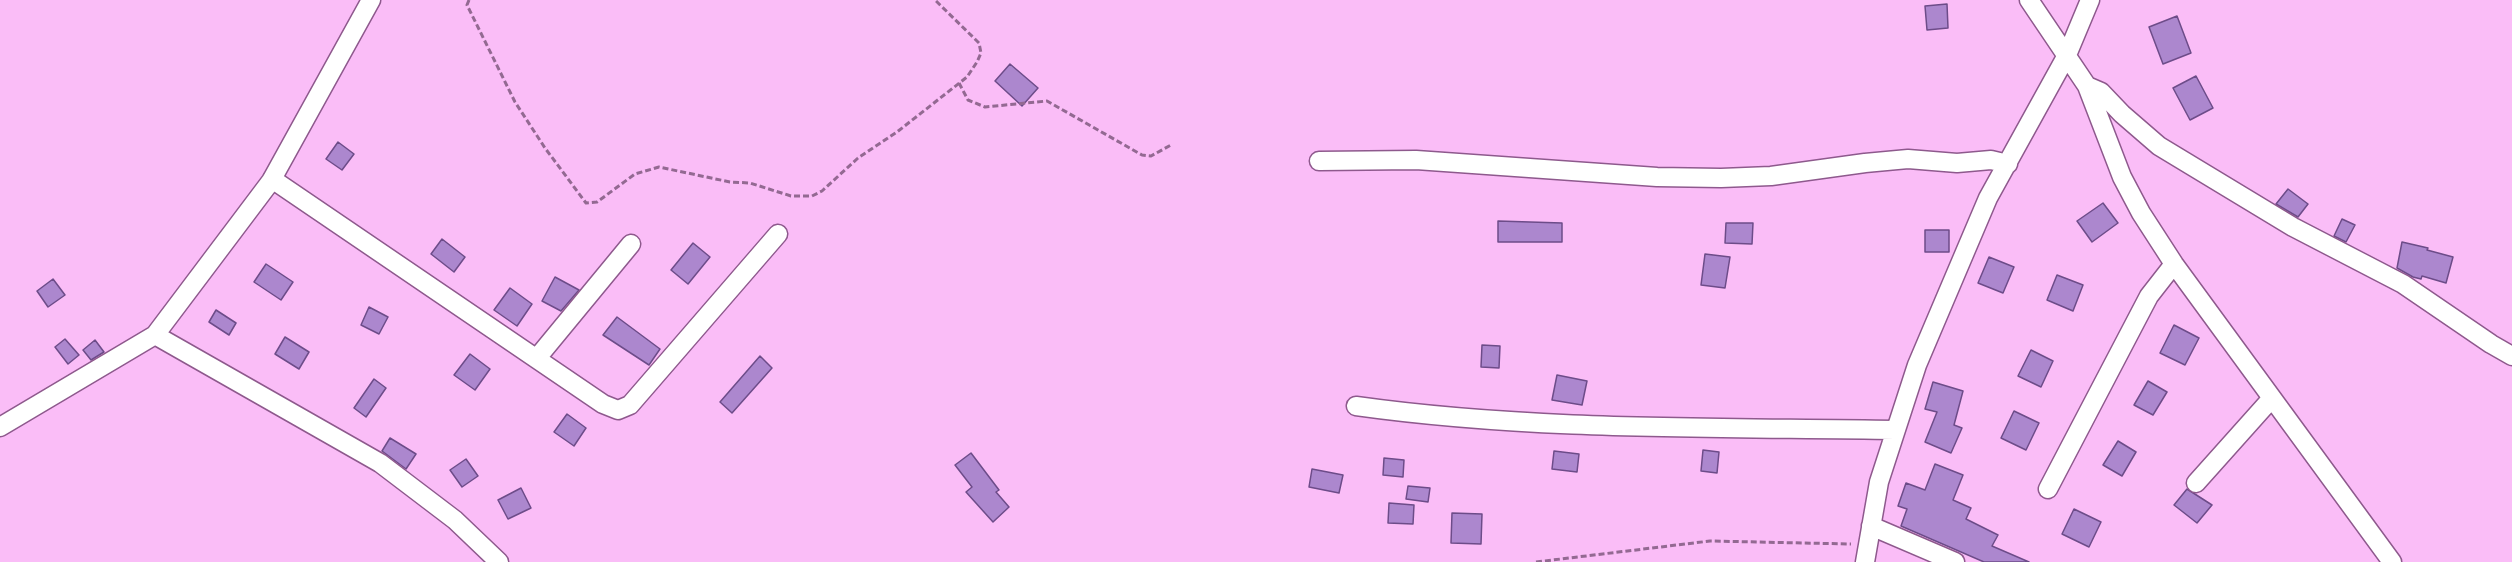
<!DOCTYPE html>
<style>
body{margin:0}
canvas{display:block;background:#fabdf7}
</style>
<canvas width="2512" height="562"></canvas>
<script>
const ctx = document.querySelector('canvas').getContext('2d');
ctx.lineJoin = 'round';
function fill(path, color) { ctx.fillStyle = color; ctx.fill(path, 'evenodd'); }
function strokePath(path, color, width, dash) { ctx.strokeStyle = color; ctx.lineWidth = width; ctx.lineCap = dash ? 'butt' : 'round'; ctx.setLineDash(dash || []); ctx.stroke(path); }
const building = new Path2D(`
 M1947,4l1,24 -21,2 -2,-24z
 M2177,16l14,37 -28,11 -14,-37z
 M1010,64l28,24 -16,18 -27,-25z
 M2196,76l17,32 -23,12 -17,-32z
 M338,142l16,12 -12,16 -16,-11z
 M2288,189l20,15 -10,13 -22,-13z
 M2103,203l15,20 -26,19 -15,-21z
 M2342,219l13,6 -9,17 -12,-6z
 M1498,221l64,2v19h-64z
 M1726,223h27l-1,21 -27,-1z
 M1925,230h24v22h-24z
 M442,239l23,18 -11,15 -23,-18z
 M2402,242l26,6 -1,2 26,7 -7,26 -24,-7 -1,3 -8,-2 -16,-9z
 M693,243l17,14 -22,27 -17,-14z
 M1705,254l25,3 -5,31 -24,-3z
 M1989,257l25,10 -11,26 -25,-10z
 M266,264l27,18 -12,18 -27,-18z
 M2057,275l26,10 -10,26 -26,-11z
 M555,277l24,13 -18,21 -19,-10z
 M53,279l12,16 -17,12 -11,-16z
 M510,288l22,16 -15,22 -23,-16z
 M369,307l19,10 -9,17 -18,-9z
 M216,310l20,13 -7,12 -20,-13z
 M617,317l43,32 -11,16 -46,-30z
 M2174,325l25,13 -14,27 -25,-12z
 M285,337l24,15 -10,17 -24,-15z
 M65,339l14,16 -11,9 -13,-17z
 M95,340l9,12 -13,8 -8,-10z
 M1482,345l18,1 -1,22 -18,-1z
 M2031,350l22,11 -12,26 -23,-11z
 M470,354l20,15 -15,21 -21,-15z
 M760,356l12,12 -40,45 -12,-11z
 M1557,375l30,6 -5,24 -30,-5z
 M374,379l12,9 -20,29 -12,-9z
 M2148,381l19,11 -14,23 -19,-10z
 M1933,382l30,9 -9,34 8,3 -11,25 -26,-11 12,-30 -12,-3z
 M2014,411l25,12 -13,27 -25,-12z
 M567,414l19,14 -12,18 -20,-14z
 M390,438l26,16 -10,15 -24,-18z
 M2118,441l18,11 -14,24 -19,-11z
 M1703,450l16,2 -2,21 -16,-2z
 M1554,451l25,3 -2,18 -25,-3z
 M971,453l28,37 -3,2 13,15 -16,15 -27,-30 6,-5 -17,-22z
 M1384,458l20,2 -1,17 -20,-2z
 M466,459l12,17 -16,11 -12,-17z
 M1935,464l28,11 -10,25 18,8 -5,11 32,16 -6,11 37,16h-45l-83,-36 6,-17 -9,-3 8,-23 19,7z
 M1312,469l31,6 -4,18 -30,-6z
 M1408,486l22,2 -2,14 -22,-3z
 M521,488l10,20 -23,11 -10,-19z
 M2187,489l25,16 -15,18 -23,-18z
 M1389,503l25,2 -1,19 -25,-1z
 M2074,509l27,13 -12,25 -27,-13z
 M1452,513l30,1 -1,30 -30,-1z`);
const path = new Path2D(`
 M469,0l-2,5 48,97 30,46 41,55 11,-1 38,-28 24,-7 71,15 20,1 41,13h21l10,-5 36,-33 39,-26 70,-55 10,-15 4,-9 -2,-10 -44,-43
 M959,83l9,17 17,7 62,-6 95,54 9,1 20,-11
 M1536,562l174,-21 141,3`);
const minor = new Path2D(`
 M2029,0l58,86 35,91 19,36 33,51 218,298
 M2087,86l14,6 21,22 37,32 134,81 110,57 88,60 21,12
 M1319,161l97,-1 241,17 64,1 50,-2 94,-13 43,-4 49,4 34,-3 17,4
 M272,179l331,225 15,6 12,-5 148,-171
 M155,335l225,128 75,57 44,42
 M537,358l94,-114
 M1356,406c179,25 359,21 539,24
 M0,427l155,-92 116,-154 100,-181
 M2196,483l76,-85
 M2048,489l101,-193 25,-32
 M1871,526l84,36
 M1865,562l14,-80 38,-117 71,-167 79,-143 23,-55`);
fill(building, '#ac87ce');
strokePath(building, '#6d4c89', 1.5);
strokePath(minor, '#8e598d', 21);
strokePath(path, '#936992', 3, [6, 3]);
strokePath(minor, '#fff', 18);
</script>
